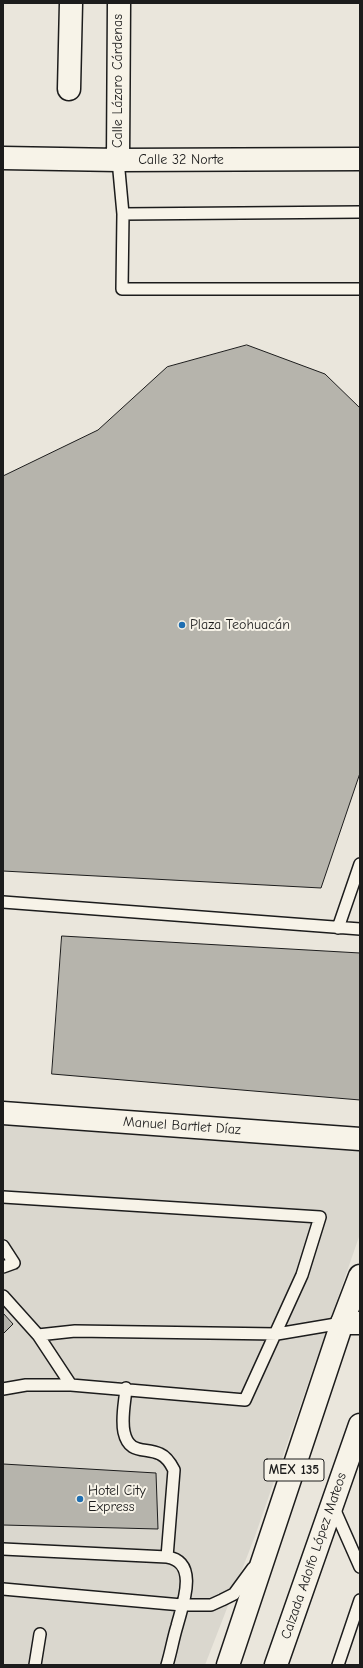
<!DOCTYPE html>
<meta charset="utf-8">
<style>
body{margin:0}
#map{position:relative;width:363px;height:1668px;overflow:hidden;background:#eae6dc;font-family:"Comic Neue",sans-serif}
canvas{display:block}
.frame{position:absolute;inset:0;border:4px solid #1c1c1c;pointer-events:none}
</style>
<div id="map">
<canvas width="363" height="1668"></canvas>
<div class="frame"></div>
</div>
<script>
const ctx = document.querySelector('canvas').getContext('2d');
ctx.lineJoin = 'round';
function fill(path, color) { ctx.fillStyle = color; ctx.fill(path, 'evenodd'); }
function strokePath(path, color, width, dash) { ctx.strokeStyle = color; ctx.lineWidth = width; ctx.lineCap = dash ? 'butt' : 'round'; ctx.setLineDash(dash || []); ctx.stroke(path); }
function write(font, color, halo, rows, align = 'center') {
  ctx.font = font + ' "Comic Neue",sans-serif'; ctx.lineWidth = 4; ctx.setLineDash([]); ctx.textBaseline = 'middle'; ctx.strokeStyle = halo; ctx.fillStyle = color; for (const [text, x, y, turn = 0] of rows) {
    ctx.save(); ctx.translate(x, y); ctx.rotate((+turn || 0) * Math.PI / 180); ctx.textAlign = isNaN(turn) ? turn : align; if (halo) ctx.strokeText(text, 0, 0); ctx.fillText(text, 0, 0); ctx.restore();
  }
}
const built = new Path2D(`
 M3,1118l357,33v83l-105,302 -50,129h-202z`);
const building = new Path2D(`
 M247,345l78,29 35,34v365l-39,115 -318,-17v-395l95,-46 69,-63z
 M62,936l298,17v147l-308,-26z
 M3,1313l10,11 -10,10z
 M3,1464l153,9 2,56 -155,-4z`);
const service = new Path2D(`
 M118,160l5,54
 M360,212l-237,2 -1,75h238
 M3,902l357,27
 M338,928l22,-64
 M3,1197l317,20 -18,58 -57,125 -174,-15 -33,-50 -35,-39
 M3,1246l11,17 -11,4
 M38,1335l37,-4 202,3 65,-11
 M126,1388c-1,14 -5,30 -2,44 5,23 21,15 36,22 7,3 11,10 14,16l-7,87c33,5 15,49 10,69 -4,13 -6,26 -10,39
 M3,1389l23,-4h45
 M333,1506l27,61
 M3,1549l164,8
 M3,1589l179,16h29l11,-5 12,-6 19,-26
 M35,1665l5,-31
 M338,1665l22,-65`);
const minor = new Path2D(`
 M69,89l2,-86
 M3,158l115,2 242,-1
 M118,160l1,-157
 M3,1113l357,26
 M342,1323h18`);
const primary = new Path2D(`
 M228,1665l114,-342 18,-47
 M276,1665l84,-240`);
const markers = [
 [182,625,4,"#1f6fb2"],
 [80,1499,4,"#1f6fb2"]
];
const shields = [
 [294,1470,60]
];
const shieldNames = [
 ["MEX 135",294,1470]
];
const streetNames = [
 ["Calle Lázaro Cárdenas",118,81,-90],
 ["Calle 32 Norte",181,160],
 ["Manuel Bartlet Díaz",182,1126,4],
 ["Calzada Adolfo López Mateos",314,1556,-71]
];
const poiNames = [
 ["Plaza Teohuacán",190,625],
 ["Hotel City",88,1491],
 ["Express",88,1507]
];
fill(built, '#dad7ce');
fill(building, '#b6b4ac');
strokePath(building, '#1c1c1c', 1);
strokePath(service, '#1c1c1c', 14);
strokePath(minor, '#1c1c1c', 25);
strokePath(primary, '#1c1c1c', 25);
strokePath(service, '#f7f3e8', 11);
strokePath(minor, '#f7f3e8', 22);
strokePath(primary, '#f7f3e8', 22);
for (const [x, y, r, color] of markers) { const dot = new Path2D(); dot.arc(x, y, r, 0, 2 * Math.PI); ctx.fillStyle = color; ctx.fill(dot); strokePath(dot, '#f7f3e8', 1.5); }
for (const [x, y, w] of shields) { const box = new Path2D(); box.roundRect(x - w / 2, y - 11, w, 22, 3); ctx.fillStyle = '#f7f3e8'; ctx.fill(box); strokePath(box, '#1c1c1c', 1); }
write('bold 13px', '#1c1c1c', null, shieldNames);
write('14px', '#1c1c1c', '#f7f3e8', streetNames);
write('14px', '#1c1c1c', '#f7f3e8', poiNames, 'left');
</script>
